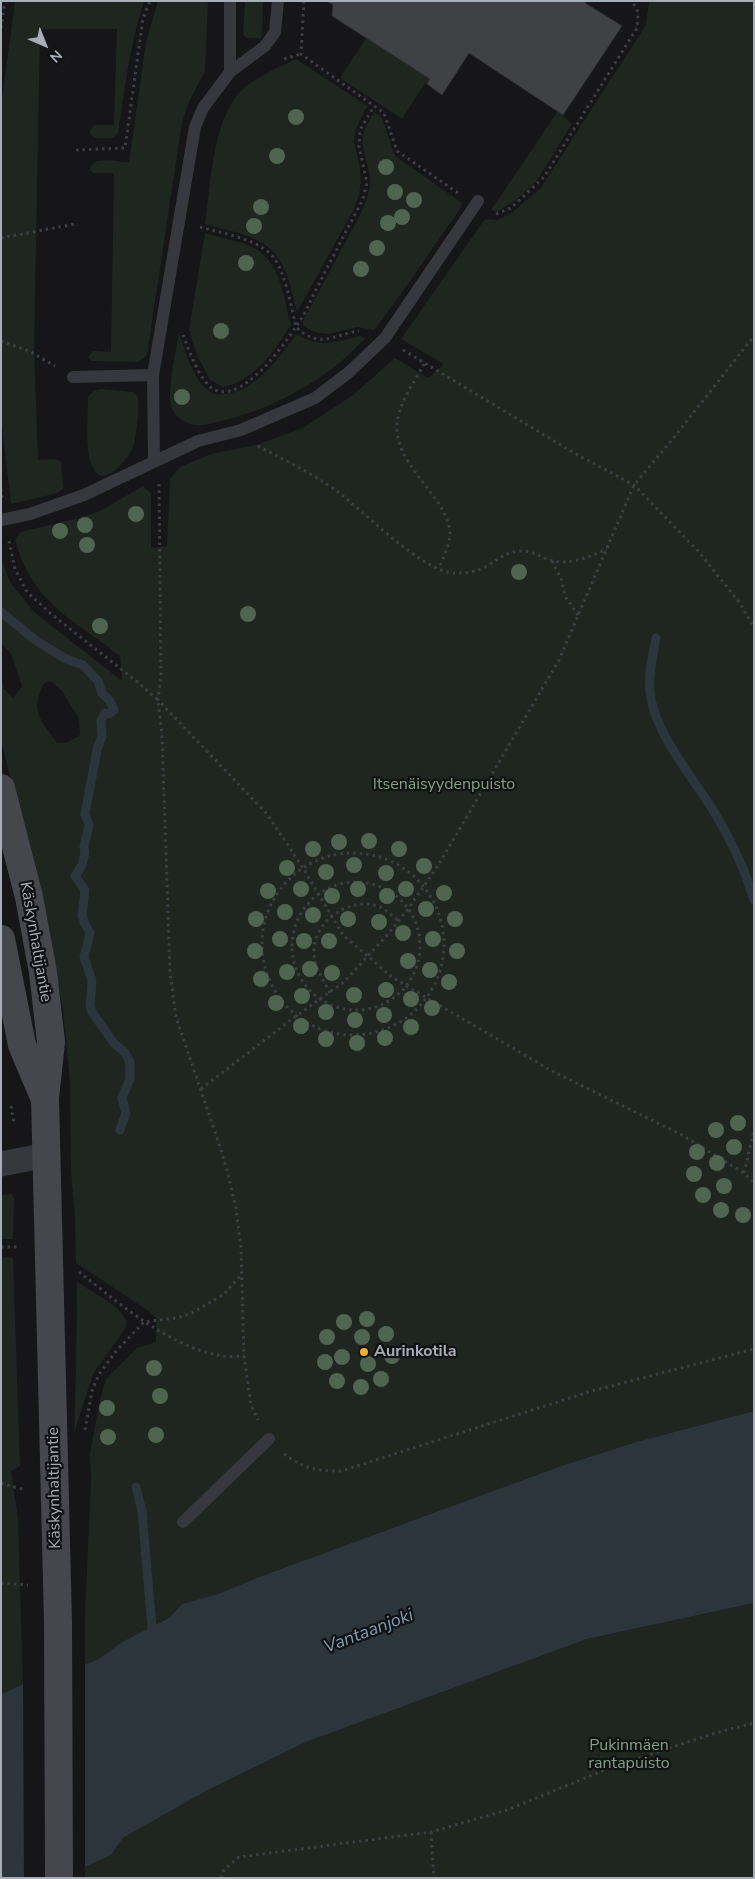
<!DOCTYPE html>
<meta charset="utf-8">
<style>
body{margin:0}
#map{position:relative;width:755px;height:1879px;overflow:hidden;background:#161618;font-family:"Nunito Sans",sans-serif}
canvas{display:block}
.frame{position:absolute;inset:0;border:2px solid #a8adb8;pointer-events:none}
.north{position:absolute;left:20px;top:20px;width:50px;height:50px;-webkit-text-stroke:4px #111113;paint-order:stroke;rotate:136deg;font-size:14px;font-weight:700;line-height:20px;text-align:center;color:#a8adb8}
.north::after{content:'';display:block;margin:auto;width:18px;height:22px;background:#a8adb8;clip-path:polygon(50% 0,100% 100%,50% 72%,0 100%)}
</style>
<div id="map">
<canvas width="755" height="1879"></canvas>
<div class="frame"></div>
<div class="north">N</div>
</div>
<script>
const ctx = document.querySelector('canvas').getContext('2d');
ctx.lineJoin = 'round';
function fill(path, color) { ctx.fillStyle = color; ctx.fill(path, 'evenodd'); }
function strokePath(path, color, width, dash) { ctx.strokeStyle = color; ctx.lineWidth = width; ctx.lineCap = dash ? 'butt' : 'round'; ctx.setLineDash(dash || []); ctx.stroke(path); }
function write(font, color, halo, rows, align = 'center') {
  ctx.font = font + ' "Nunito Sans",sans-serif'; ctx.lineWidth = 4.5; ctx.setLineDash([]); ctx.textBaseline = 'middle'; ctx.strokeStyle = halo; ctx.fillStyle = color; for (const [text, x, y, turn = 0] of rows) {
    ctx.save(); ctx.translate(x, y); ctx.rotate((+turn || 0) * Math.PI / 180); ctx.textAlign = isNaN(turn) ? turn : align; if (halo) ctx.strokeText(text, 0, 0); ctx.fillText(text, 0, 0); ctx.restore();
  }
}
const green = new Path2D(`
 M15,1h129c-14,43 -19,87 -26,132l-2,3 -5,2h-16l-5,-4v-4l4,-5h20l3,-96h-77l-6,320 4,111 17,-1 6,3 2,23v4l-5,4 -47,11 -10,-87v-310z
 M158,1h50l-3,70 -15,29 -8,22 -35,233 -9,7 -47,-1 -3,-4 5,-6 18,1 3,-179h-21l-3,-3c2,-16 28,-7 39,-8l17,-120z
 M245,1h18l-1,35 -2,2h-14l-3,-4z
 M649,1h105v1410l-118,31 -75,24 -302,111 -38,16 -39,11 -13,14 -17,10 -30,14 -25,18 -12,3v-48l6,-136 -1,-26 10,-53 6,-21 31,-31 19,-6v-24l-6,-6 -74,-49 -1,-44 -4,-49 -1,-88 -7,-72 -16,-87 -46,-183v-63l3,12 9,9 9,-12 -11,-32 -10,-11v-86l9,25 24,30 88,69 -2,-25c-48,-37 -88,-54 -105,-116l5,-8 59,-14 21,-7 43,-25 8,8v54l16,-2 3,-67 10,-12 31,-13 45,-9 47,-17 50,-33 42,-37 33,20 16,-14 -43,-25 84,-120 12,1 13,-6 30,-25 106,-164zM51,681l11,10 17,28 1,16 -14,8h-9c-16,-23 -28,-32 -13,-60z
 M366,38l64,41 -3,5 -2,-1 -23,36 -62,-41z
 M296,59l71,47 -12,25 -1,11 5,19 2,21 -2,13 -6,16 -56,101c-4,-16 -8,-34 -15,-48 -14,-28 -50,-32 -77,-40 6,-40 7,-106 38,-135 15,-13 35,-21 53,-30z
 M558,111l14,13 -36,58 -20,18 -19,12 -6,-2z
 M374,112l8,6 13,38 67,47 -2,6 -57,82 -29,39 -17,-3 -28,7 -11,-1 -12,-5 -3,-3v-4l58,-108c4,-10 10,-23 9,-34 -1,-16 -12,-33 -5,-50 2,-6 6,-11 9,-17z
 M205,233c16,5 37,8 51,16 25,15 28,51 35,76 -16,25 -36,56 -68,62l-13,-7 -13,-25 -8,-25z
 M179,334c7,18 14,45 30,57 5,4 10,4 15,3 30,-1 56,-37 72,-60 26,15 38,8 64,2l5,3c-13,12 -25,25 -40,35 -32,22 -68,39 -107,48 -7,1 -15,4 -22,3 -10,-1 -20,-7 -24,-16 -6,-15 4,-58 7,-75z
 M100,389l33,3 5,5c1,16 -1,35 -5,50 -4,11 -29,41 -39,23 -10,-17 -6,-53 -6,-73l5,-6z
 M12,1194l2,5 -1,40h-12v-44z
 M1,1257l12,1 7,208 -9,5 7,47 5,166 -22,10z
 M77,1282c13,9 41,22 48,36 2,3 1,7 0,11l-32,45 -19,59 2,-62z
 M754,1603v275h-669v-11l26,-12 12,-17 83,-47 100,-49 281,-103z`);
const water = new Path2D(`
 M754,1411v192l-167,36 -281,103 -100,49 -83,47 -12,17 -26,12 -39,11h-45v-184l22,-10 74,-24 25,-18 47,-24 13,-14 39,-11 38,-16 302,-111 75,-24z`);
const pier = new Path2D(`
 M85,1660v209l-30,9h-31l-1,-197z`);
const stream = new Path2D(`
 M1,612l34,28 31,19 17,6 15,16 4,12 8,8 4,9 -5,4 -4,-1 -4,7 1,16 -5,14 -12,64 4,11 -5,21 1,7 -3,12 -7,11 10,14 -3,25 2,7 6,11 -6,24 8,24 -2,25 2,6 21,30 12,11 5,9v17l-8,19 4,15 -6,17
 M656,638c-3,17 -8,36 -6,53 3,39 40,83 61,116 19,30 33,59 43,93
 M136,1487l6,24 10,117`);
const building = new Path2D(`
 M327,1h260l-2,2 37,23 -59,89 -94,-62 -27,42 -15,-11 3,-5 -98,-63 1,-11z`);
const path = new Path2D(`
 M304,1l-3,53 83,59 13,38 61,42
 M1,28l4,-27
 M284,59l17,-5
 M76,150l49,-2 18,-130 7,-17
 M496,214l15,-6 33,-31 93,-149 1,-16 -6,-11
 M200,227c21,6 60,12 74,31 12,17 17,48 22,69 23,23 39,7 63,4
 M1,238l74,-14
 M183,335c6,15 17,48 32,55 28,12 67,-42 80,-62 10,-13 16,-29 24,-44 14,-28 29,-56 44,-85l4,-16 -8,-37 1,-16 14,-24
 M1,341l28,10 26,15
 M403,350l171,103 60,32 64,66 41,51 15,25
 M424,364c-10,19 -27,41 -27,63 -1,41 53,71 53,108 -1,11 -7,23 -11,33
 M258,446c26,14 54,27 79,45 26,20 86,81 117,82 11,0 24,-1 33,-7 12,-7 19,-14 34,-15 12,-1 21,8 32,10 19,4 37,-5 54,-12
 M159,484l2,192 -3,24 109,114 36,54 40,67 50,43 159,93 130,64 62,38 10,10
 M1,489l1,9
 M9,541l6,28 12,23 23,21 85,67 23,20 4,36 8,236 6,45 41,121 10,32 9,38 5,41 3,107 7,49 7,15
 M552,561l9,17 4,18 13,19
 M262 944a91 91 0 1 1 182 0a91 91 0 1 1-182 0Z
 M292 946a64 64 0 1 1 128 0a64 64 0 1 1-128 0Z
 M330,993c-7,-14 -16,-26 -16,-42 0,-31 38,-56 66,-44 7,3 13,10 19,14
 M201,1089l95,-73 48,-34 45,-49 19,-24 31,-45 120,-204 75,-175 42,-50 78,-99
 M11,1106l3,17
 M744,1173l10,-43
 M1,1247h16
 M79,1272c43,33 87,73 142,84 7,1 16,0 23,0
 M85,1430l7,-39 7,-17 18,-24 27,-28 32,-4 14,-4 33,-19 18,-20
 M284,1454c21,15 32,17 57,17l251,-80 162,-42
 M1,1483l24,7
 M1,1583l27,2
 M431,1832l3,46
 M221,1878l3,-8 15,-13 192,-25 76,-22 105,-43 103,-34 39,-10`);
const lane = new Path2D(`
 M230,72v-71
 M73,377l80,-2
 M154,461l-1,-86 42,-248 8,-19 27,-36 35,-26 10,-14 3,-31
 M1,520l29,-6 54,-19 114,-54 43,-11 74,-32 33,-25 37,-35 93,-137
 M183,1522l86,-83`);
const street = new Path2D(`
 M1,1164l46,-9`);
const secondary = new Path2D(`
 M1,788l28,109 14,75 8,70 -6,56 13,524 1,256
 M1,939l21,106 22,52`);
const trees = [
 [296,117],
 [277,156],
 [386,167],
 [395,192],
 [414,200],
 [261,207],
 [402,217],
 [388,223],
 [254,226],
 [377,248],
 [246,263],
 [361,269],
 [221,331],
 [182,397],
 [136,514],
 [85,525],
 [60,531],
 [87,545],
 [519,572],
 [248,614],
 [100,626],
 [369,841],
 [339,842],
 [313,849],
 [399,849],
 [354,865],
 [424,866],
 [287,868],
 [326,872],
 [386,873],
 [301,889],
 [358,889],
 [406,889],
 [268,891],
 [444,893],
 [332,896],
 [387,896],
 [426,909],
 [285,912],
 [313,915],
 [256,919],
 [348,919],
 [455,919],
 [379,922],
 [403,933],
 [280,939],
 [433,939],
 [304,941],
 [329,941],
 [255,951],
 [457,951],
 [408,961],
 [310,969],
 [430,970],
 [287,972],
 [332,973],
 [261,979],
 [449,982],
 [386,990],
 [354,995],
 [302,996],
 [411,999],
 [276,1003],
 [432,1008],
 [326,1012],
 [384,1015],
 [355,1020],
 [301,1026],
 [411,1027],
 [385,1038],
 [326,1039],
 [357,1043],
 [738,1123],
 [716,1130],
 [734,1147],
 [697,1152],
 [717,1163],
 [694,1174],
 [724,1186],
 [703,1195],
 [721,1210],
 [743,1215],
 [367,1319],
 [344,1322],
 [386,1334],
 [327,1337],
 [362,1337],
 [392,1356],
 [342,1357],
 [325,1362],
 [368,1364],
 [154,1368],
 [381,1379],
 [337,1381],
 [361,1387],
 [160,1396],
 [107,1408],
 [156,1435],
 [108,1437]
];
const markers = [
 [364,1352,5,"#f2b134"]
];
const parkNames = [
 ["Itsenäisyydenpuisto",444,785],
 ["Pukinmäen",629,1746],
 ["rantapuisto",629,1764]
];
const streetNames = [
 ["Käskynhaltijantie",35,942,80],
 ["Käskynhaltijantie",55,1488,-91]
];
const poiNames = [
 ["Aurinkotila",374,1352]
];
const waterNames = [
 ["Vantaanjoki",369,1632,-21]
];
fill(green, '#1e261f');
fill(water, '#2c353c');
fill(pier, '#161618');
strokePath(stream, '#2c353c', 9);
fill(building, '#404145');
strokePath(building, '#303034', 1);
strokePath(path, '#3d3f44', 3, [2.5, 4]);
strokePath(lane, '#37383d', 12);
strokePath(street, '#37383d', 25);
strokePath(secondary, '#45474d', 28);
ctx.fillStyle = '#506452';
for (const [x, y] of trees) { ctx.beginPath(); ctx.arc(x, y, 8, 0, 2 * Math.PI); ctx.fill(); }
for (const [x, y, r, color] of markers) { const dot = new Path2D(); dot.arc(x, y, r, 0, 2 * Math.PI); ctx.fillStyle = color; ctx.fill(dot); strokePath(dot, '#111113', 2); }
write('16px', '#7fa381', '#111113', parkNames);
write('16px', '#a8adb8', '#111113', streetNames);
write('bold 16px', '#a8adb8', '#111113', poiNames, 'left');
write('italic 18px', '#7f9bb3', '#111113', waterNames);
</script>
